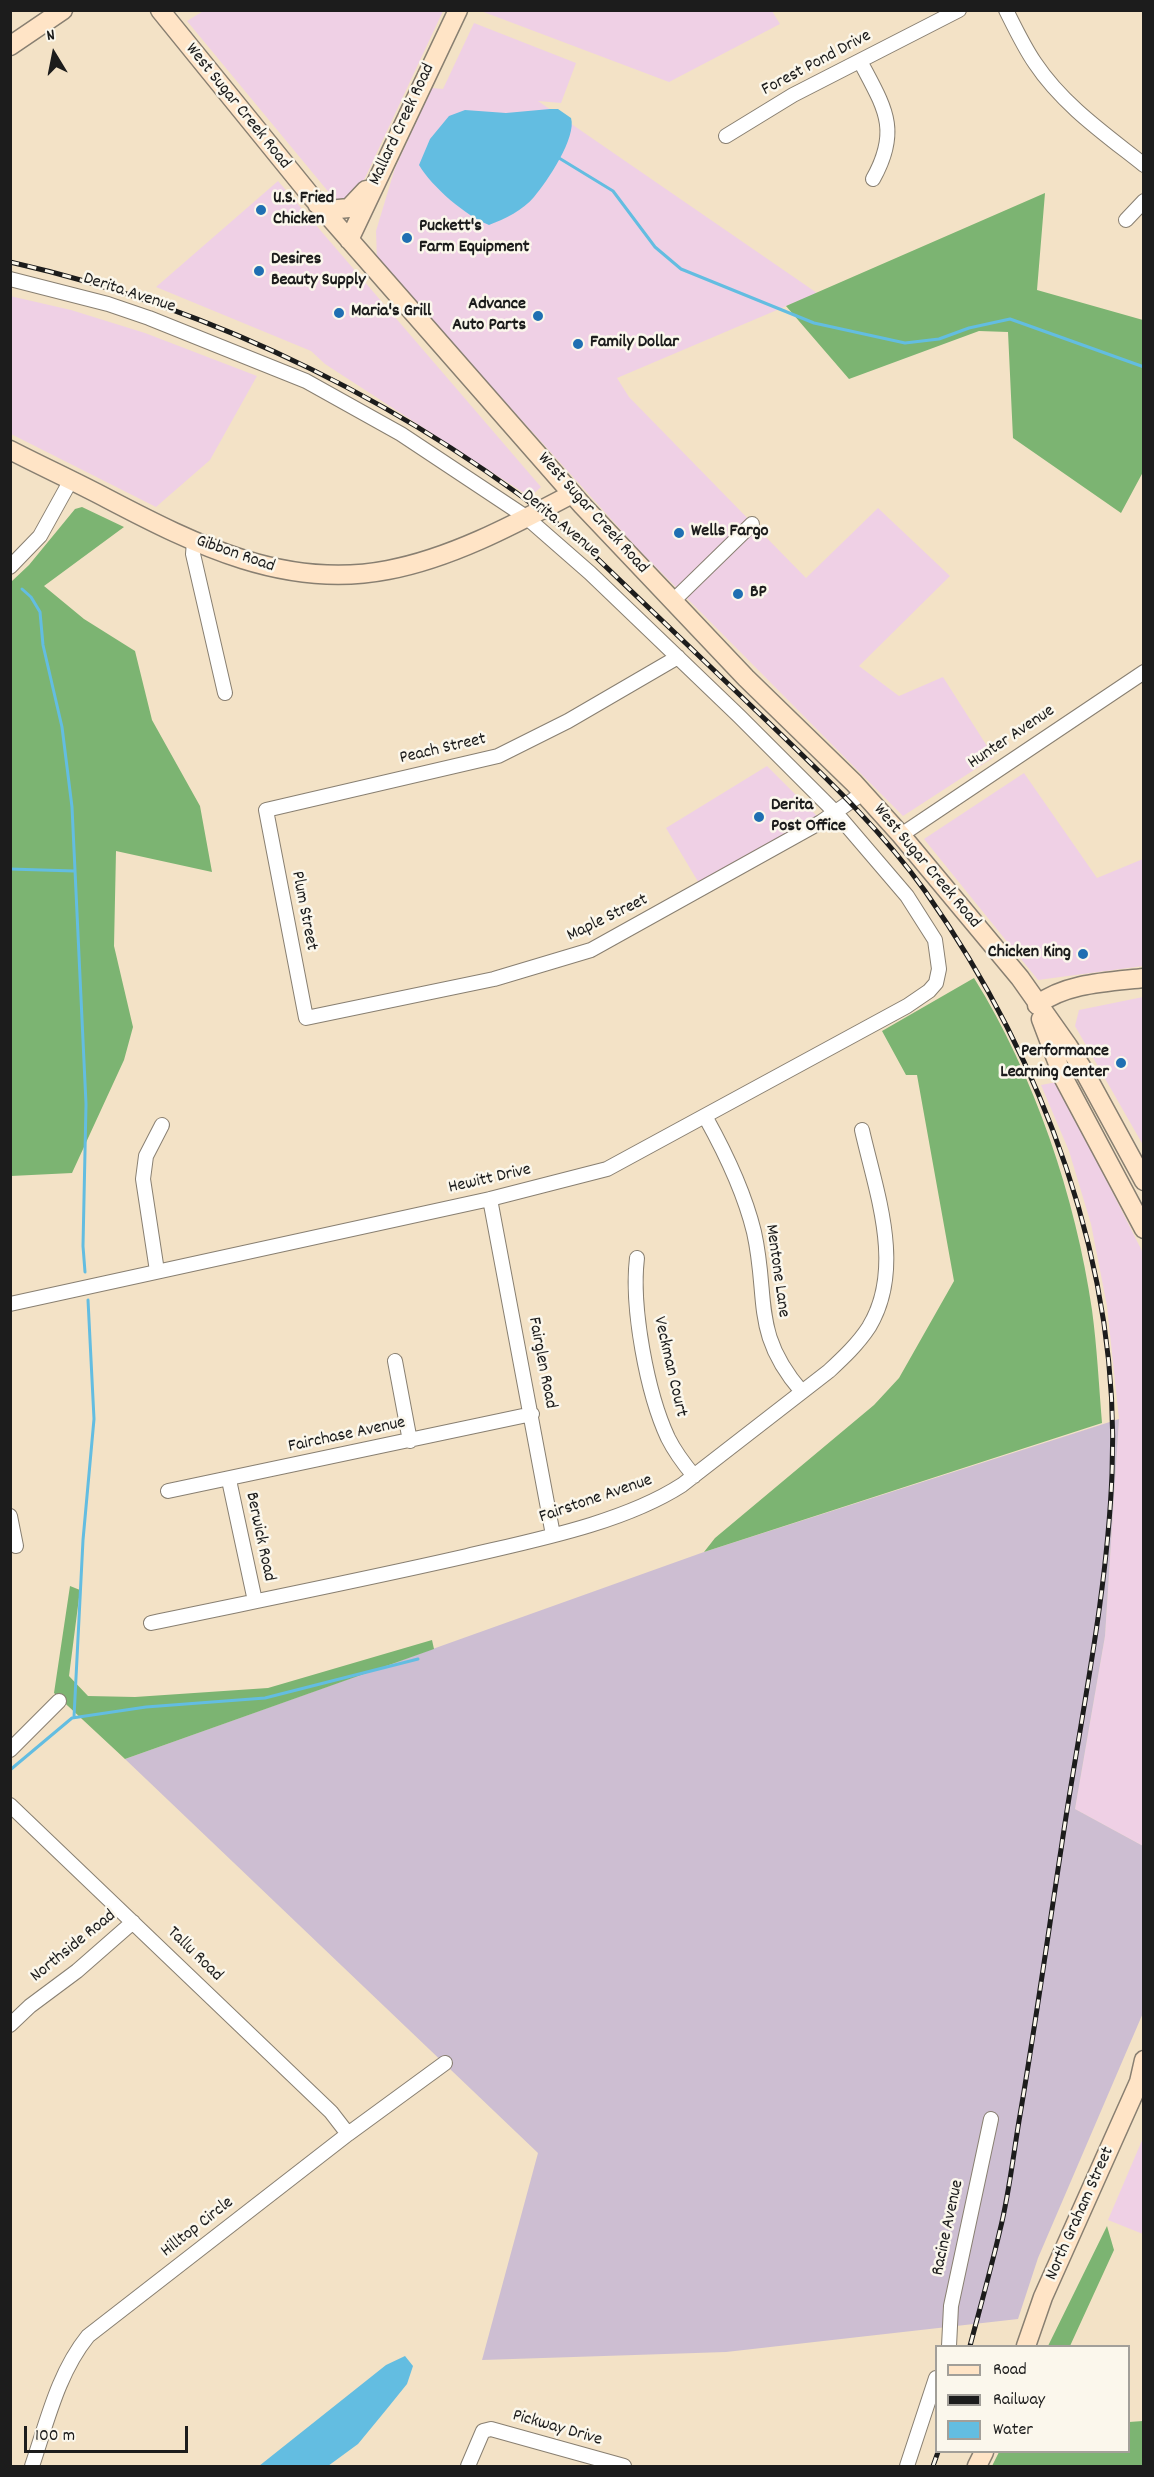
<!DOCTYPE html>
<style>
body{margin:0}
#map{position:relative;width:1154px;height:2477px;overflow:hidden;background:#f3e2c6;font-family:Dekko,sans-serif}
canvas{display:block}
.frame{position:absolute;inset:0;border:12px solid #1c1c1c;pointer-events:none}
.legend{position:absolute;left:935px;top:2345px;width:195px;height:108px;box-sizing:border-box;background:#fbf7ec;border:2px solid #a29f99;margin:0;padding:8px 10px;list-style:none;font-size:18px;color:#1c1c1c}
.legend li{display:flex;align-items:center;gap:12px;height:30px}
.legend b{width:30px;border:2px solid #a29f99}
.north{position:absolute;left:24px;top:24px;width:60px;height:60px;-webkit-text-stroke:4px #fbf7ec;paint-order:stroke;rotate:350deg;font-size:16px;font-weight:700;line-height:24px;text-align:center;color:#1c1c1c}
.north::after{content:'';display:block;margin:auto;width:21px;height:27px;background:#1c1c1c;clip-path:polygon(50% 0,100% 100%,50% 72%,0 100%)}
.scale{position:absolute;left:24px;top:2426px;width:164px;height:27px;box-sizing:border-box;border:3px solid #1c1c1c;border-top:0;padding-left:8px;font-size:18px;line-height:21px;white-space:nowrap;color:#1c1c1c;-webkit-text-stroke:4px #fbf7ec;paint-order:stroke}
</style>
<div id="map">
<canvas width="1154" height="2477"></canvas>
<div class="frame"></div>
<ul class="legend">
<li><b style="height:8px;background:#ffe4c6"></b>Road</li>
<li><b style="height:8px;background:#1c1c1c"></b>Railway</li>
<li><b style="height:16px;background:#63bde1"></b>Water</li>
</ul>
<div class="north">N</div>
<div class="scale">100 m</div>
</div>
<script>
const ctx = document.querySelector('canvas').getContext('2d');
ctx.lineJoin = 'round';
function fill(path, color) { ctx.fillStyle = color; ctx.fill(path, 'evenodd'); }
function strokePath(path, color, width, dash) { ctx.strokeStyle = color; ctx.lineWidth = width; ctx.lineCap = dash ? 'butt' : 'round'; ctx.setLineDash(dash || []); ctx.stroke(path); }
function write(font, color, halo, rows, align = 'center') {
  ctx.font = font + ' Dekko,sans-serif'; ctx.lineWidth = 5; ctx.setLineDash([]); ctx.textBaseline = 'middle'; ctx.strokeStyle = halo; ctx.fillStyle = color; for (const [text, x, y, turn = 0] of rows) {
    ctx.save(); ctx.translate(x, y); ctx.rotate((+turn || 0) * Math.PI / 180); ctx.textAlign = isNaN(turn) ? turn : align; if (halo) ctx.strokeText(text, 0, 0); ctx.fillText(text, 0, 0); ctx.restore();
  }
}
const built = new Path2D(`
 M205,10l238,1 -78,167 -15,21 -14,2 -149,-180z
 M772,11l8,13 -111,58 -188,-71z
 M474,23l102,40 -15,40 -23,-2 279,192 -200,85 12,19 177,181 72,-70 72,68 -91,90 40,30 44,-19 51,80 -91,59 -264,-266 -262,-290 -1,-29 19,-63 37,-80 11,1z
 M278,181l263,306 -11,10 -205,-133 -14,-13 -155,-64z
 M10,296l61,14 74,23 112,43 -47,84 -54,47 -145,-73z
 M767,766l53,53 -120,66 -34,-57z
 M1024,773l73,105 46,-19v107l-105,14 -114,-141z
 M1143,997h1l-1,148 -68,-119 4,-16z
 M1057,1082l86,171v593l-68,-37 30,-173 14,-217 -12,-113 -16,-82 -22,-73 -28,-66z
 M1143,2138v96l-35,-14z`);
const industrial = new Path2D(`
 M1119,1419l-14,217 -30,173 68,37v167l-105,245 -20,61 -292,33 -244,8 56,-207 -413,-394 579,-207z`);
const forest = new Path2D(`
 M1045,193l-8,97 106,30v152l-22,41 -108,-75 -5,-106 -29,-1 -130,48 -63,-73z
 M82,507l42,20 -80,59 40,33 51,32 17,69 48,86 12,66 -96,-21 -2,95 19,81 -9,33 -52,113 -61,3v-594l18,-17 46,-56z
 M974,978c60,96 102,220 118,332 5,37 7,76 10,113l-398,129 11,-14 159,-133 25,-27 55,-97 -37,-206h-11l-24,-44z
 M70,1586l10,4 -11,86 19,20 47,1 133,-9 164,-48 2,9 -309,110 -71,-66z
 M1107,2226l7,24 -44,96h-22z
 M1143,2421v45h-151l7,-14h129l1,-30z`);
const water = new Path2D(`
 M550,109h8l13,9c6,19 -24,64 -37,79 -11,13 -29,22 -45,28 -23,-9 -57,-38 -70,-60l11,-26 19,-23 16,-6 41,3z
 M405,2356l8,10 -6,18 -21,26 -28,34 -30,22h-69l127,-101z`);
const stream = new Path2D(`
 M559,158l54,33 42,56 26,22 133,54 91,20 34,-4 30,-11 41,-9 134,48
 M22,589l9,8 9,15 3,33 19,82 10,80 14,297 -3,142 2,26
 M10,869l64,2
 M74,1717l9,-177 11,-121 -6,-119
 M10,1770l62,-52 74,-11 119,-9 153,-39`);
const street = new Path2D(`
 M1006,10c9,18 18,37 29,53 28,42 70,71 109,102
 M860,61c24,46 41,68 13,118
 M726,136l67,-41 166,-85
 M1126,220l18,-19
 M10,279l98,25 41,14 157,63 95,53 125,83 64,56 149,143 97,97 71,83 28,44 4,29 -3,14 -7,8 -22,15 -300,163 -117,30 -480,105
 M194,542l-1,12 32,139
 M10,567l30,-31 31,-56
 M672,602l80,-78
 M678,657l-110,64 -70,35 -232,54 40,208 188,-39 97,-29 230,-128 42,-29
 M901,835l243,-163
 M706,1118c20,36 38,73 48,114 15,67 -3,101 48,160
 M490,1199l63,336
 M637,1258c-6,49 10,135 31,180 7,14 16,26 26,38
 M157,1271l-14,-92 3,-23 16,-31
 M395,1361l15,80
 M229,1480l26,121
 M168,1491l364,-77
 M10,1516l6,30
 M151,1623c105,-22 211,-43 316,-67 68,-16 156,-33 215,-71l147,-114c14,-13 29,-27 40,-44 36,-59 7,-135 -7,-197
 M10,1750l49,-49
 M10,1805l321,307 17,22
 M10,2025l20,-19 47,-35 56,-49
 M949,2346l2,-40 40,-187
 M32,2466c15,-44 26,-93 56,-130l260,-202 97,-71
 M468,2466l15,-35 8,-2 133,37
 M907,2466l29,-88`);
const secondary = new Path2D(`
 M160,10l151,186 271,309 164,173 108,105 47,52 119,143 48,68 16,25 60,110
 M10,46l53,-36
 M317,204l11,6 21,-2 17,-18
 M349,240l109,-230
 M10,450c33,17 66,32 98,49 88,46 178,91 280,71 64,-12 127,-46 184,-76
 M1037,1005c29,-22 71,-23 107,-27
 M1041,1019l22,58 81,152
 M1026,2346l17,-49 96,-215 5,-22
 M977,2466l7,-14`);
const rail = new Path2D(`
 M10,262c205,46 407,146 569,279 63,60 126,121 189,181 55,53 112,106 157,169 118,168 196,375 187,583 -5,124 -32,246 -50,369 -14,92 -27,185 -43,278 -6,36 -10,73 -19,109 -9,39 -20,78 -30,116
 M933,2466l5,-14`);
const markers = [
 [261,210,6,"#1f6fb2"],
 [407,238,6,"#1f6fb2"],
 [259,271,6,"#1f6fb2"],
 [339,313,6,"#1f6fb2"],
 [538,316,6,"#1f6fb2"],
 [578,344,6,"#1f6fb2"],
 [679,533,6,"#1f6fb2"],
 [738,594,6,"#1f6fb2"],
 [759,817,6,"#1f6fb2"],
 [1083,954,6,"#1f6fb2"],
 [1121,1063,6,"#1f6fb2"]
];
const streetNames = [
 ["Forest Pond Drive",817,64,-28],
 ["West Sugar Creek Road",237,107,51],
 ["Mallard Creek Road",403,125,-65],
 ["Derita Avenue",129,294,18],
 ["West Sugar Creek Road",592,514,48],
 ["Derita Avenue",560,525,40],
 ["Gibbon Road",235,555,19],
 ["Hunter Avenue",1012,738,-34],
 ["Peach Street",443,750,-13],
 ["West Sugar Creek Road",926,867,50],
 ["Plum Street",303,911,79],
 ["Maple Street",608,919,-26],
 ["Hewitt Drive",490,1180,-13],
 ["Mentone Lane",776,1271,82],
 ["Fairglen Road",541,1363,79],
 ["Veckman Court",669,1367,77],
 ["Fairchase Avenue",347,1436,-12],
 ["Fairstone Avenue",596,1500,-19],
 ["Berwick Road",259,1537,78],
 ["Northside Road",74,1947,-39],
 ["Tallu Road",194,1955,44],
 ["North Graham Street",1081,2214,-66],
 ["Hilltop Circle",198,2228,-38],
 ["Racine Avenue",949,2228,-78],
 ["Pickway Drive",557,2429,16]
];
const poiNames = [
 ["U.S. Fried",273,200],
 ["Chicken",273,221],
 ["Puckett's",419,228],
 ["Farm Equipment",419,249],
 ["Desires",271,261],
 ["Beauty Supply",271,282],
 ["Advance",526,306,"right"],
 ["Auto Parts",526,327,"right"],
 ["Maria's Grill",351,313],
 ["Family Dollar",590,344],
 ["Wells Fargo",691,533],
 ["BP",750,594],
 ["Derita",771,807],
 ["Post Office",771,828],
 ["Chicken King",1071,954,"right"],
 ["Performance",1109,1053,"right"],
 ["Learning Center",1109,1074,"right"]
];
fill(built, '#efd0e5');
fill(industrial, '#cdbed2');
fill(forest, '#7cb472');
fill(water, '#63bde1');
strokePath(stream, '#63bde1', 3);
strokePath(street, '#887f71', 16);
strokePath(secondary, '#887f71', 21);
strokePath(street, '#fff', 14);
strokePath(secondary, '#ffe4c6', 18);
strokePath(rail, '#1c1c1c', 5);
strokePath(rail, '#fbf7ec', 3, [9]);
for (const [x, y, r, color] of markers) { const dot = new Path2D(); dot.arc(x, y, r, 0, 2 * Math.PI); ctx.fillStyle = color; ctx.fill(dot); strokePath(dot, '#fbf7ec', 2); }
write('18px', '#1c1c1c', '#fbf7ec', streetNames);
write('bold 18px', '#1c1c1c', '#fbf7ec', poiNames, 'left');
</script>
